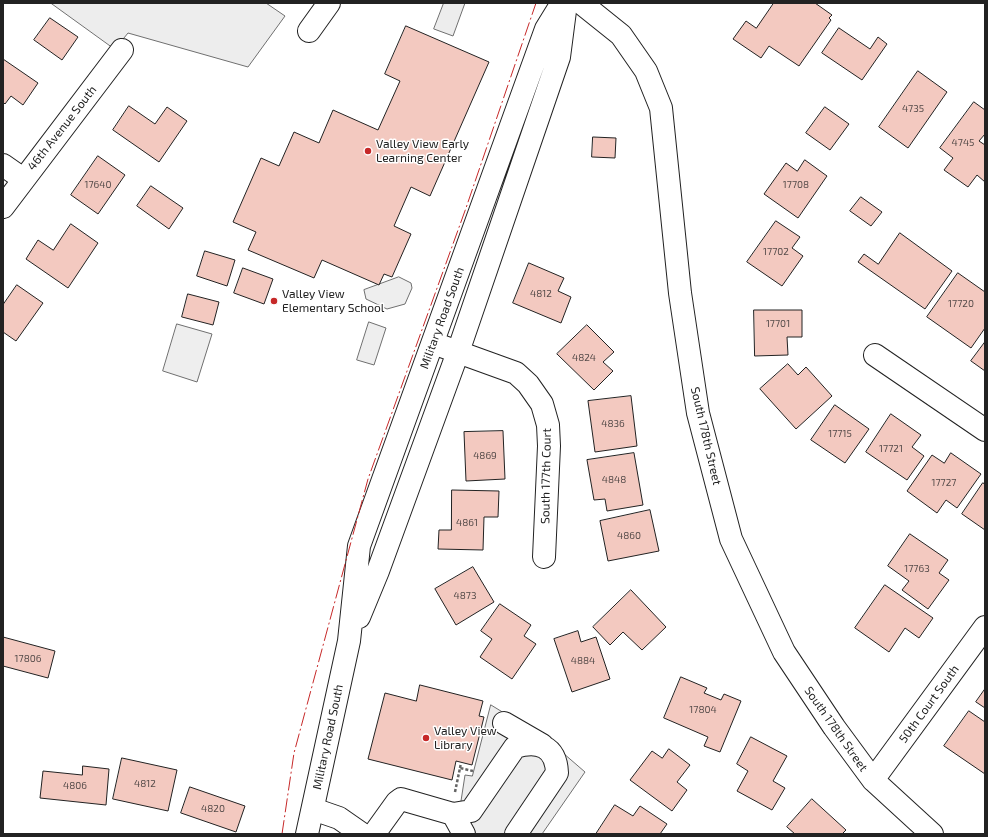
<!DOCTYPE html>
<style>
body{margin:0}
#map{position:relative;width:988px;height:837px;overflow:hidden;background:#fff;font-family:"Exo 2",sans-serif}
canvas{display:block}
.frame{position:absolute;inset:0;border:4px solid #222;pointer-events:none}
</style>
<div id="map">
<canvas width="988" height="837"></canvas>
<div class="frame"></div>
</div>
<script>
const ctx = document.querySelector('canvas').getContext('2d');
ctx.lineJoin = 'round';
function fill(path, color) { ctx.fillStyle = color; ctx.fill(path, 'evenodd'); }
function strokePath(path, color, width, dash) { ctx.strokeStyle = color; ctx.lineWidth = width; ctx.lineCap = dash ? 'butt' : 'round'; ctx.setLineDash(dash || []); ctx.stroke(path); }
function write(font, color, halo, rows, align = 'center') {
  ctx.font = font + ' "Exo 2",sans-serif'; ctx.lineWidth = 3; ctx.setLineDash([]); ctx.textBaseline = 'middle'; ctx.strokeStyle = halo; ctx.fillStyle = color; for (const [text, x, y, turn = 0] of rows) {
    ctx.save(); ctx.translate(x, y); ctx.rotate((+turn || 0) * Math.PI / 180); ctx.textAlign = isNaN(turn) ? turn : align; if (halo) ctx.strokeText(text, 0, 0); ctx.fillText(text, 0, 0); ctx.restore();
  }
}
const green = new Path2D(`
 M399,277l12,6 1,5 -7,16 -18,5 -21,-10 -2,-9z
 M369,322l17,6 -12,37 -17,-5z
 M177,324l35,10 -15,48 -34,-11z`);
const parking = new Path2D(`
 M51,3h215l19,13 -37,51 -120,-34 -13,16z
 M444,3h21l-12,33 -19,-7z
 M491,705l57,35 37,32 -43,62h-90l-5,-12 14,-21 4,-26 7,1z`);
const building = new Path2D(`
 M774,3h41l17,12 -3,3 2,2 -32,46 -30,-20 -8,12 -28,-19 13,-18 10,7z
 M50,18l28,19 -16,23 -28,-20z
 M406,26l83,36 -59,134 -19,-9 -17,39 17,8 -19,43 -8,-3 -5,11 -57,-25 -8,18 -66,-28 8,-18 -23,-10 28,-64 18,8 15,-34 25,11 14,-33 45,20 22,-49 -15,-7z
 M839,28l31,21 8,-12 9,7 -25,36 -40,-27z
 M3,59l35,24 -15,22 -12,-9 -6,8 -2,-2z
 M918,71l29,21 -39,56 -29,-21z
 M974,102l11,8v24l-6,7 6,4v37l-8,-7 -9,12 -24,-17 9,-12 -13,-10z
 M129,106l26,18 12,-17 20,14 -28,41 -46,-32z
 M825,107l24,17 -19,26 -24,-17z
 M593,137l23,1 -1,20 -23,-1z
 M98,156l27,19 -27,39 -27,-19z
 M805,160l22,16 -29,42 -34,-24 22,-31 11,8z
 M151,186l32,22 -14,21 -32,-23z
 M861,197l21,15 -11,14 -21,-15z
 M776,221l24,16 -8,11 11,8 -21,30 -35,-24z
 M71,224l27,19 -30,45 -42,-29 12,-19 15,10z
 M900,233l52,38 -27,38 -67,-47 6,-8 14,10z
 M205,251l30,9 -8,26 -30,-10z
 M529,263l35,15 -6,13 13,6 -10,26 -48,-20z
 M243,268l30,11 -9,25 -30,-11z
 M958,273l27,19v36l-14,20 -44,-31z
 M17,285l26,18 -27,38 -13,-9v-27z
 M188,294l31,8 -6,23 -31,-8z
 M754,310h48v27h-15l1,18 -33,1z
 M587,325l27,27 -11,10 10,9 -19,19 -37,-36z
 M985,342v29l-14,-10z
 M788,364l10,11 8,-8 26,29 -36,33 -36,-40z
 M631,396l6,50 -42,6 -7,-51z
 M835,405l34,24 -24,34 -34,-23z
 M891,414l30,21 -9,12 12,9 -17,24 -41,-28z
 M503,431l2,48 -39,2 -2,-49z
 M634,453l9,52 -36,6 -2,-12 -11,1 -7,-40z
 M951,453l30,21 -24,34 -11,-8 -9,13 -30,-22 25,-36 12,8z
 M983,483l2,1v46l-23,-16z
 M452,490l47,1 -1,26h-14l-1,33 -45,-1 1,-19h12z
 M650,510l9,41 -51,10 -8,-40z
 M910,534l38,26 -9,13 10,7 -21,29 -26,-19 7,-9 -21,-15z
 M473,567l21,35 -38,23 -21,-36z
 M885,585l48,33 -14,20 -14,-10 -16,24 -34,-24z
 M631,590l35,37 -24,23 -19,-18 -13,13 -17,-18z
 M500,604l31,21 -7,11 12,8 -24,35 -32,-22 12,-18 -11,-8z
 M578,631l3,11 15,-5 14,42 -38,13 -18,-53z
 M3,637l52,14 -7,27 -45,-12z
 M681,677l26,11 -3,5 17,7 3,-6 17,7 -21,51 -16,-6 4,-9 -44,-19z
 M420,685l63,16 -4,15 5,1 -12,48 -16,-4 -4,19 -84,-21 17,-66 31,8z
 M985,689v19l-9,-6z
 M969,711l16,11v52l-41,-28z
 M751,737l36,19 -14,25 12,7 -13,22 -35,-19 11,-20 -11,-7z
 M669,749l21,16 -13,17 10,8 -15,21 -42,-31 22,-29 10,7z
 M122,758l55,12 -9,41 -55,-12z
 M83,766l26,3 -3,36 -66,-7 3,-27 39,4z
 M190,787l55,19 -9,26 -55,-19z
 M812,799l34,31 -4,4h-47l-8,-7z
 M615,805l18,11 7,-10 27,18 -7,10h-64z`);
const path = new Path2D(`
 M460,768l1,-5
 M455,792l5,-24 13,3`);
const minor = new Path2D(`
 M581,3l40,32 25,36 15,37 19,185 18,120 33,126 53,113 50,75 39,53 59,54
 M309,31l20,-28
 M3,165l20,14
 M3,207l119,-157
 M433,343l83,30 12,11 14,20 6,21 1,21 -5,111
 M875,355l110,75
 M504,723l38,22
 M873,780l112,-153
 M313,809l26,9 23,16
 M453,814l11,20
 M374,834l23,-32 4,-3 52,15 18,-3 44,-64c23,-7 41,-1 42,26l-41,61`);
const major = new Path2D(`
 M359,617l19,-46 80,-219 101,-295 7,-54
 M307,834l42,-193 10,-95 187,-517 16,-26`);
const power = new Path2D(`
 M282,834l12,-81 74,-274 98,-271 70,-205`);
const markers = [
 [368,151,4,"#c62828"],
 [274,301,4,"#c62828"],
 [426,738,4,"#c62828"]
];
const numberNames = [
 ["4735",913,109],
 ["4745",963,143],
 ["17640",98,185],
 ["17708",796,185],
 ["17702",776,252],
 ["4812",541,294],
 ["17720",961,304],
 ["17701",778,324],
 ["4824",584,358],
 ["4836",613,424],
 ["17715",840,434],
 ["17721",891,449],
 ["4869",485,456],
 ["4848",614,480],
 ["17727",944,483],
 ["4861",467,523],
 ["4860",629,536],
 ["17763",917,569],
 ["4873",465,596],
 ["17806",28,659],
 ["4884",583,661],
 ["17804",703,710],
 ["4812",145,784],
 ["4806",75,786],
 ["4820",213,809]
];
const streetNames = [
 ["46th Avenue South",62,128,-52],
 ["Military Road South",442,318,-70],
 ["South 178th Street",706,436,77],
 ["South 177th Court",546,476,-89],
 ["50th Court South",929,704,-54],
 ["South 178th Street",836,729,55],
 ["Military Road South",328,737,-78]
];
const poiNames = [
 ["Valley View Early",376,144],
 ["Learning Center",376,158],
 ["Valley View",282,294],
 ["Elementary School",282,308],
 ["Valley View",434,731],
 ["Library",434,745]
];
fill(green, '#eee');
strokePath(green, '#6f6f6f', 1);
fill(parking, '#ededed');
strokePath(parking, '#6f6f6f', 1);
fill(building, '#f3c9c0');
strokePath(building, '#222', 1);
strokePath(minor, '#222', 24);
strokePath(major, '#222', 24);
strokePath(path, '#646464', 2.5, [3, 2]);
strokePath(minor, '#fff', 22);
strokePath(major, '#fff', 22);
strokePath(power, '#c62828', 1, [14, 3, 2, 3]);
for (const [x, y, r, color] of markers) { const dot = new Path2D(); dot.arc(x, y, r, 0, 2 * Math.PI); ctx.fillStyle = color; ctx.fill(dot); strokePath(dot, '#fff', 1.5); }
write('10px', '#564c4a', null, numberNames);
write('12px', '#222', '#fff', streetNames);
write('12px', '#222', '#fff', poiNames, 'left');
</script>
